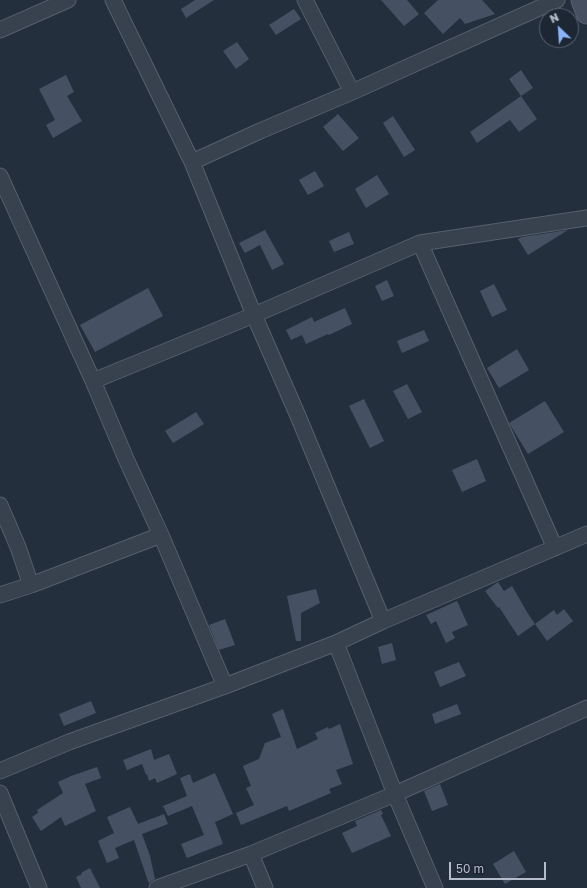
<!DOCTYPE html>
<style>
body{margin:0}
#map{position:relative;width:587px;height:888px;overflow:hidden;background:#242f3e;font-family:"Golos Text",sans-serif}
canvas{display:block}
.north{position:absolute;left:539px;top:8px;width:40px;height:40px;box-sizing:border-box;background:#1d2633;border:1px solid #59626f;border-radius:50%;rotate:335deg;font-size:11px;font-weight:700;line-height:16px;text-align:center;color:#b4bcc9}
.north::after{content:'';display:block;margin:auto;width:14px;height:18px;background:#8ab4f8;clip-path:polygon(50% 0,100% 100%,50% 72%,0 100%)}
.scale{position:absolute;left:449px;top:862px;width:97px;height:18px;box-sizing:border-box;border:2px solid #b4bcc9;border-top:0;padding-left:5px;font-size:12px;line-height:14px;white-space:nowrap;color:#b4bcc9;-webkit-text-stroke:3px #1d2633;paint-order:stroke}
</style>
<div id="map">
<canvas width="587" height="888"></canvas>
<div class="north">N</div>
<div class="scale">50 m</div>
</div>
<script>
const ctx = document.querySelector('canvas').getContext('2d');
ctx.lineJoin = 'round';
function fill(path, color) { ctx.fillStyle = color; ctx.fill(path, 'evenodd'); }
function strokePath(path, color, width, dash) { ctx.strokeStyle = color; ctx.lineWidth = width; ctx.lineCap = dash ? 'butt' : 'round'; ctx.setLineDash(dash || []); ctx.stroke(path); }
const building = new Path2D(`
 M195,0h19l-28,18 -5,-9z
 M381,0h26l12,14 -15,12z
 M438,0h44l13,14 -30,10 -5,-6 -17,16 -19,-21z
 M294,9l7,10 -25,16 -7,-10z
 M237,42l12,17 -13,10 -13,-18z
 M521,70l12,18 -12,8 -12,-17z
 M66,75l8,17 -7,4 15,25 -29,17 -7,-13 9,-5 -16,-31z
 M521,96l16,23 -18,13 -9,-12 -33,23 -7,-11z
 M338,114l21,24 -16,13 -20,-24z
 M393,116l22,34 -11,7 -21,-34z
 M315,171l9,15 -16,9 -9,-15z
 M377,175l12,19 -23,14 -11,-19z
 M265,230l19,34 -12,6 -12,-25 -15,8 -6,-10z
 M568,230l-40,25 -10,-16 4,-2z
 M349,232l5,12 -20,8 -5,-11z
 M387,280l7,16 -12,5 -7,-15z
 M494,284l13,26 -15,7 -12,-26z
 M148,288l15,28 -68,36 -15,-27z
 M345,308l7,16 -23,11 -1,-1 -22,10 -4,-9 -11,5 -5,-10 26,-13 2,5z
 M424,330l5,11 -27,12 -5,-12z
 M517,349l12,21 -30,18 -12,-20z
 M407,384l15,28 -14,7 -15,-28z
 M364,399l20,42 -14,7 -21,-42z
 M545,401l19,31 -36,22 -19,-31z
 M196,412l8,12 -31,19 -8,-12z
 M477,459l9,22 -24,11 -10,-22z
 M498,582l6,9 8,-5 15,26 8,12 -17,12 -19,-29 -1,1 -13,-17z
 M316,589l4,14 -19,10v28h-5l-9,-45z
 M457,601l11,24 -16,7 3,6 -9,5 -10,-22 -5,3 -5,-9z
 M564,609l9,12 -26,20 -12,-17 19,-14 3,5z
 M225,619l10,26 -16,5 -10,-25z
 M392,643l4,17 -14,4 -4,-17z
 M459,662l7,14 -26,11 -6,-15z
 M91,701l5,12 -32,13 -5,-12z
 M457,704l4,10 -26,10 -3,-10z
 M283,709l14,40 21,-10 -3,-6 13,-6 1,2 11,-5 13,40 -17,6 6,14 -13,5 2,4 -42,18 -2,-5 -46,19 -5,-12 18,-8 -8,-17 5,-2 -8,-20 16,-7 6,-16 16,-6 -9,-23z
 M151,749l3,11 15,-6 8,20 -20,9 -2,-5 -6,3 -2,-7 -1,1 -4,-11 -15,6 -4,-10z
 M97,767l4,11 -16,6 11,27 -31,15 -4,-9 -20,14 -9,-14 6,-4 -1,-3 26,-17 -5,-11 13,-6z
 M215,773l18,41 -18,8 8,22 -36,14 -6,-14 23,-9 -12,-29 -24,10 -5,-10 24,-10 -7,-18 10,-4 3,9z
 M440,784l8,21 -16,6 -8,-20z
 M130,807l8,17 26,-10 4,10 -26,10 8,22 5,23 -5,3 -1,2 -15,-44 -19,8 4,10 -12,5 -9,-22 16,-8 -7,-16z
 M381,810l2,4 -2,1 10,21 -39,17 -10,-20 15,-7 -2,-5z
 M514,851l12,21 -21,12 -12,-20z
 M90,868l10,20h-19l-5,-11 6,-3 -1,-1z`);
const street = new Path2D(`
 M113,0l79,162 62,153 44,101 85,205
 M305,0l47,92
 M0,30l68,-30
 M192,162l68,-31 92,-39 205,-92
 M0,176l93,205 33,78 35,76 64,151
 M420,243l135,305
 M93,381l161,-66 166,-72 167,-25
 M0,505l18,42 13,38
 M0,595l31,-10 130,-50
 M336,643l59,151 40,94
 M0,771l69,-29 156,-56 111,-43 47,-22 204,-87
 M0,793l39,95
 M251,854l14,34
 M157,888l94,-34 144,-60 192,-86`);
const secondary = new Path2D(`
 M582,0l5,13`);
fill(building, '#455162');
strokePath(street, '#565f6c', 17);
strokePath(secondary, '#565f6c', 23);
strokePath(street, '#38414e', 15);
strokePath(secondary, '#465061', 21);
</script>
